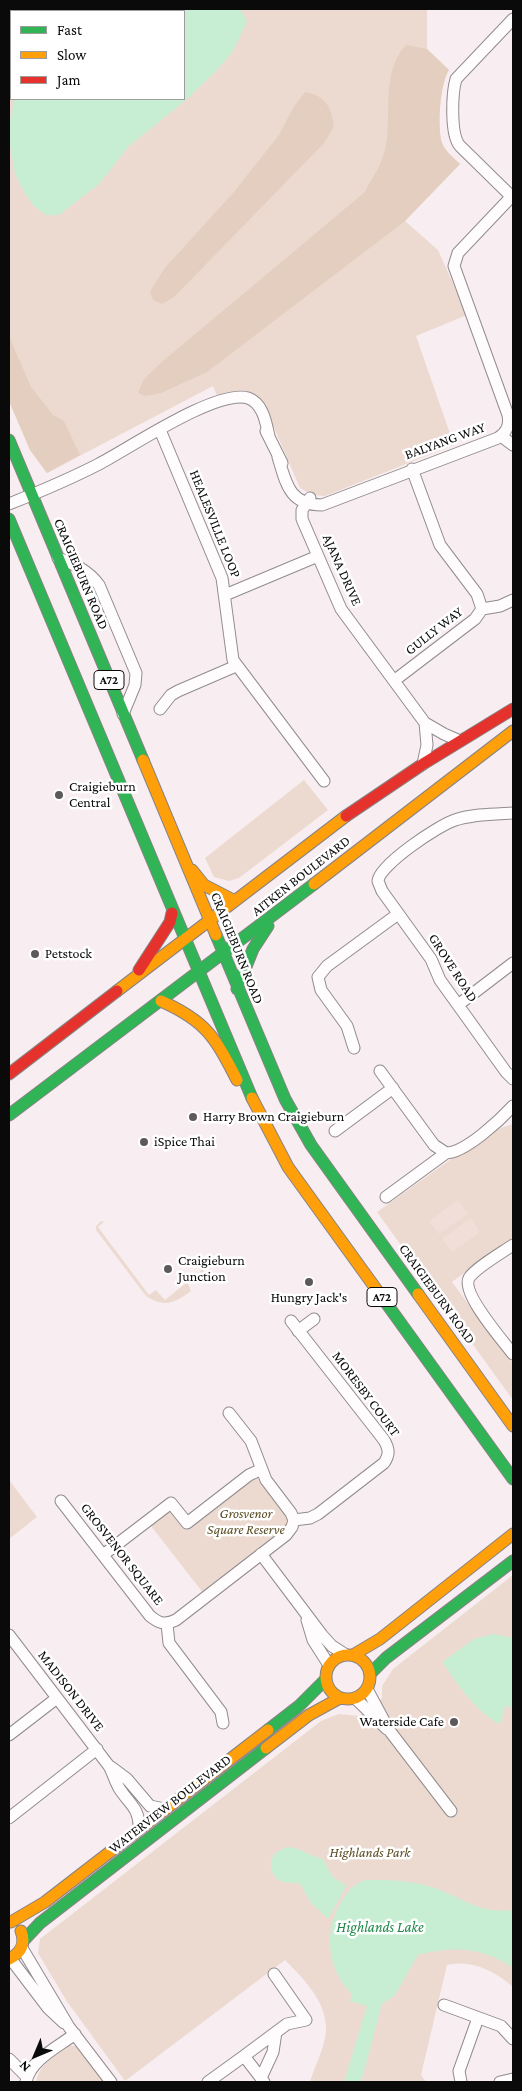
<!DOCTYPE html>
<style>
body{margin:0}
#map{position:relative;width:522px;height:2091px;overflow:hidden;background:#f8edf0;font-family:"Crimson Pro",serif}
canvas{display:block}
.frame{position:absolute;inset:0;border:10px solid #0a0a0a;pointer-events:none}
.legend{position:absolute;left:10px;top:10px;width:175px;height:90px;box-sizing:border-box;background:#fff;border:1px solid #9d9d9d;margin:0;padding:6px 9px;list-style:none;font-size:15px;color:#0a0a0a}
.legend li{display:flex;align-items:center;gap:10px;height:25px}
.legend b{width:25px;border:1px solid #9d9d9d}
.north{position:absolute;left:10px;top:2031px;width:50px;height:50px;-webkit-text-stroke:4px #fff;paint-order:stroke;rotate:225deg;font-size:14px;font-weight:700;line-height:20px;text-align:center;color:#0a0a0a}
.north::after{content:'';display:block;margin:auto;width:18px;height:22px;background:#0a0a0a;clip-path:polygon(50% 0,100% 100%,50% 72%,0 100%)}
</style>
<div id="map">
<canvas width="522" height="2091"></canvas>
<div class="frame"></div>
<ul class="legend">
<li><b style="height:6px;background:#30b455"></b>Fast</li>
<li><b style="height:6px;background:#ff9f0a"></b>Slow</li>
<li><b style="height:6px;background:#e5322d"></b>Jam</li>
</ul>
<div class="north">N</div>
</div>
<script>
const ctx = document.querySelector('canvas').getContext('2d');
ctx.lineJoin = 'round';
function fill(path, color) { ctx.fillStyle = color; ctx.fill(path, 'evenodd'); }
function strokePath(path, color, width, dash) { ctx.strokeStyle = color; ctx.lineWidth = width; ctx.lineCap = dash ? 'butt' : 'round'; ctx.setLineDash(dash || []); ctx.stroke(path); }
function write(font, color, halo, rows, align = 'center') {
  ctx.font = font + ' "Crimson Pro",serif'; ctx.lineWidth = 5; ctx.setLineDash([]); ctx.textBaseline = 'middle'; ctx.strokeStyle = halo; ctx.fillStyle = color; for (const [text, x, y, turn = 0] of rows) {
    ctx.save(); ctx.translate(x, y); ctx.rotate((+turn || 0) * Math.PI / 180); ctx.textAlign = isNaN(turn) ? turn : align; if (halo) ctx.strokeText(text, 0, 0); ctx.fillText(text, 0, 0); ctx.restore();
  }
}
const green = new Path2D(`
 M9,9h418v40l22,21c-9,13 -12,57 -7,73 3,8 11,14 18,21l-55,57 33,29 29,65 -51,21 38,109 -129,51 -13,-1 -12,-7 -31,-72 -11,-15 -40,-3 -5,-12 -166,87 -17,-23 -21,-49zM11,11h173v88h-173z
 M304,780l24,30 -89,68 -10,3 -15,-4 -9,-19z
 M513,1124v113l-61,45 61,82v36l-136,-188 112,-80z
 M101,1221l3,1 -6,5 51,68 7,-5 9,10 36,-29 -4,-6 1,-1h5l3,6 -18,14 3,7c-16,12 -27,17 -45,5l-50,-66v-4z
 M260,1479l30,41 -4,9 -82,65 -53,-68 19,-15 17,19 64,-50z
 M9,1480l28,37 -28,22z
 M513,1575v412c-18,-16 -42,-28 -66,-22l-26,110 5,7h-116c5,-17 17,-38 16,-56 -1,-26 -24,-49 -41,-66l-160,121 -59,-81 -28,-47 2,-14 281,-218 18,-7 20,2 20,-15 3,-3v-12l11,-17z
 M68,2045l12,2 27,35h-71c3,-18 19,-26 32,-37z`);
const forest = new Path2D(`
 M406,45l21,4 22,21c-9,13 -12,57 -7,73 3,8 11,14 18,21l-55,57 -198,151 -46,21 -16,3 -7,-3 6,-14 19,-18 202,-169c5,-11 14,-23 18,-35 12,-36 -5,-82 23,-112z
 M305,92c21,4 26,15 29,34l-10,17 -150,154 -12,7 -9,-4 -3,-8 14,-23 70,-77 45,-57 14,-27z
 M9,336l22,51 22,28 11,6 16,34 -33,18 -17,-23 -21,-49z`);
const pitch = new Path2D(`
 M458,1200l10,14 -29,20 -10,-13z
 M471,1218l9,14 -28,20 -10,-13z`);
const water = new Path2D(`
 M36,9h204l7,12 -14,30 -14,17 -33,32 -57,46 -30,38 -40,31h-13l-12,-9 -10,-14 -9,-18 -5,-29v-25l5,-21h169v-88h-149z
 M493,1634l20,4v70l-8,-2 -5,18c-24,-11 -42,-40 -58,-62l32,-23z
 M287,1847c13,0 23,10 36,12l9,17 14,10 -18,33 -17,-16 -10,-18 -3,-2 -16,-1c-11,-6 -14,-16 -8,-28z
 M366,1880c21,0 42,0 62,6 32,9 50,29 85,24v58c-31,-21 -60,-22 -95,-13l-23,40 -13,9 -21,78h-17l23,-76 -17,-5 2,-7c-26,-26 -29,-65 -9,-95 6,-9 12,-16 23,-19z`);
const street = new Path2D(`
 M512,197l-52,-51c-10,-11 -8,-53 -4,-67l57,-60
 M160,430l62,148 11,82 91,121
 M266,431l16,32
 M501,436l12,9
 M278,457c8,26 11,48 44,48l176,-67c9,-6 12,-13 10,-23l-54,-149 4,-13 55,-58
 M310,498l-8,12v9l39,90 84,114 19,11 16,7
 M9,504c30,-12 61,-25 90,-40 31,-16 117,-75 149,-66 15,5 18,25 21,38
 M58,558c16,6 30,12 41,27l37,88 -1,12 -12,29
 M225,595l93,-39
 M482,609l18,-3 13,-6
 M395,680l80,-61 7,-10 -5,-15 -37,-49 -28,-76
 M160,709l11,-14 7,-4 58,-25
 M423,764l4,-19 -2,-22
 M513,813c-19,1 -40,1 -58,7 -16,5 -76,45 -77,61l4,10 49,68 9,21 66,92 7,7
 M458,1005l55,-42
 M354,1048l-7,-22 -26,-36 -3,-13 9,-11 71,-52
 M380,1071l54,74 12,8c19,0 54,-33 67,-47
 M335,1131l58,-43
 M386,1197l60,-44
 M513,1245c-10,7 -38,23 -44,33 -8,15 34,63 44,76
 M291,1321l93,119c5,9 6,14 0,23l-66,51 -8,4 -16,2
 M298,1331l16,-12
 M61,1501l89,115c10,8 15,9 26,4l110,-85 6,-8 2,-7 -3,-7 -25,-33 -15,-39 -22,-28
 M261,1554l61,81 10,11 14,9
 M103,1555l68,-52 16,20 62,-48 11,-5
 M307,1620l6,20 16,25
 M167,1624l2,19 52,69 2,11
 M9,1635l100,131c4,7 6,15 10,22 10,16 21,20 20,41
 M367,1689l22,41 62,81
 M355,1698l32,31
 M9,1735l48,-37
 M111,1767l16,12 23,27 15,3
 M9,1818l88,-69
 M22,1948l47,79 42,55
 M10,1958l38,50 16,15
 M444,2005l57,21 12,13
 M9,2059l18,18
 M261,2078l12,-26 3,-20
 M26,2082c4,-22 32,-35 49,-48
 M208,2082l36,-26
 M264,2082l-20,-26 43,-32 19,-4 -32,-46
 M461,2082l-2,-11 19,-53
 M500,2082l13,-3`);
const fast = new Path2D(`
 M9,440l134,320
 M9,519l243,579
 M216,935l69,164 26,46 107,149
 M237,989l16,-40 15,-23
 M9,1115l305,-231
 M384,1300l129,179
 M370,1674l16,-16 127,-97
 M268,1730l31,-24 26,-26
 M24,1940l16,-17 226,-175`);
const slow = new Path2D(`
 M143,760l73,175
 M192,870l12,15 31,16
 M314,884l199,-153
 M117,991l229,-175
 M161,1001c45,20 54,36 76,79
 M252,1098l36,69 96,133
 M418,1294l95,132
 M326 1677a22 22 0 1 1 44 0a22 22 0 1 1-44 0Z
 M353,1655l27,-16 133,-105
 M266,1748l43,-33 31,-17
 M11,1922l34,-20 223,-172
 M9,1959c12,-6 17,-15 12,-28`);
const jam = new Path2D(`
 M346,816l77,-52 90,-55
 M139,970l31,-48 2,-9
 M9,1074l108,-83`);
const markers = [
 [59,795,5,"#5d595a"],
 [35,954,5,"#5d595a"],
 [193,1117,5,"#5d595a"],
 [144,1142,5,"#5d595a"],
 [168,1269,5,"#5d595a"],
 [309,1282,5,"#5d595a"],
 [454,1722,5,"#5d595a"]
];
const shields = [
 [109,680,30],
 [382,1297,30]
];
const shieldNames = [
 ["A72",109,680],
 ["A72",382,1297]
];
const streetNames = [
 ["BALYANG WAY",445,441,-20],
 ["HEALESVILLE LOOP",215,524,68],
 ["AJANA DRIVE",342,570,66],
 ["CRAIGIEBURN ROAD",81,574,67],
 ["GULLY WAY",434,631,-38],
 ["AITKEN BOULEVARD",301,876,-38],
 ["CRAIGIEBURN ROAD",237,948,68],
 ["GROVE ROAD",453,968,57],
 ["CRAIGIEBURN ROAD",437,1294,54],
 ["MORESBY COURT",366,1394,53],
 ["GROSVENOR SQUARE",122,1554,52],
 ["MADISON DRIVE",71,1691,52],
 ["WATERVIEW BOULEVARD",170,1804,-38]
];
const poiNames = [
 ["Craigieburn",69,787],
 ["Central",69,803],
 ["Petstock",45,954],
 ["Harry Brown Craigieburn",203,1117],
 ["iSpice Thai",154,1142],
 ["Craigieburn",178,1261],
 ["Junction",178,1277],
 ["Hungry Jack's",309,1298,"center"],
 ["Waterside Cafe",444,1722,"right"]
];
const parkNames = [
 ["Grosvenor",246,1514],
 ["Square Reserve",246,1530],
 ["Highlands Park",370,1853]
];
const waterNames = [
 ["Highlands Lake",380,1927]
];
fill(green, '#ecdad0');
fill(forest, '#e3cebf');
fill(pitch, '#f1ded9');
fill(water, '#c7eed3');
strokePath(street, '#918c8e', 13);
strokePath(fast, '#888384', 13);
strokePath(slow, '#888384', 13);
strokePath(jam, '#888384', 13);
strokePath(street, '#fefcfd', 11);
strokePath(fast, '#30b455', 11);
strokePath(slow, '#ff9f0a', 11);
strokePath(jam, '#e5322d', 11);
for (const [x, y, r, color] of markers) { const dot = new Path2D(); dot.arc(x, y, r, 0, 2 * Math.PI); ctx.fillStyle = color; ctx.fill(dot); strokePath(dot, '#fff', 2); }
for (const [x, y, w] of shields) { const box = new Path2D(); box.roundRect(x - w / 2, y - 9.5, w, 19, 4); ctx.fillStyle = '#fff'; ctx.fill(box); strokePath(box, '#0a0a0a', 1); }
write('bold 12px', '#0a0a0a', null, shieldNames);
write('14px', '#0a0a0a', '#fff', streetNames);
write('14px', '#0a0a0a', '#fff', poiNames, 'left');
write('italic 14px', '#594c22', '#fff', parkNames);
write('italic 15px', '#208749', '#fff', waterNames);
</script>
